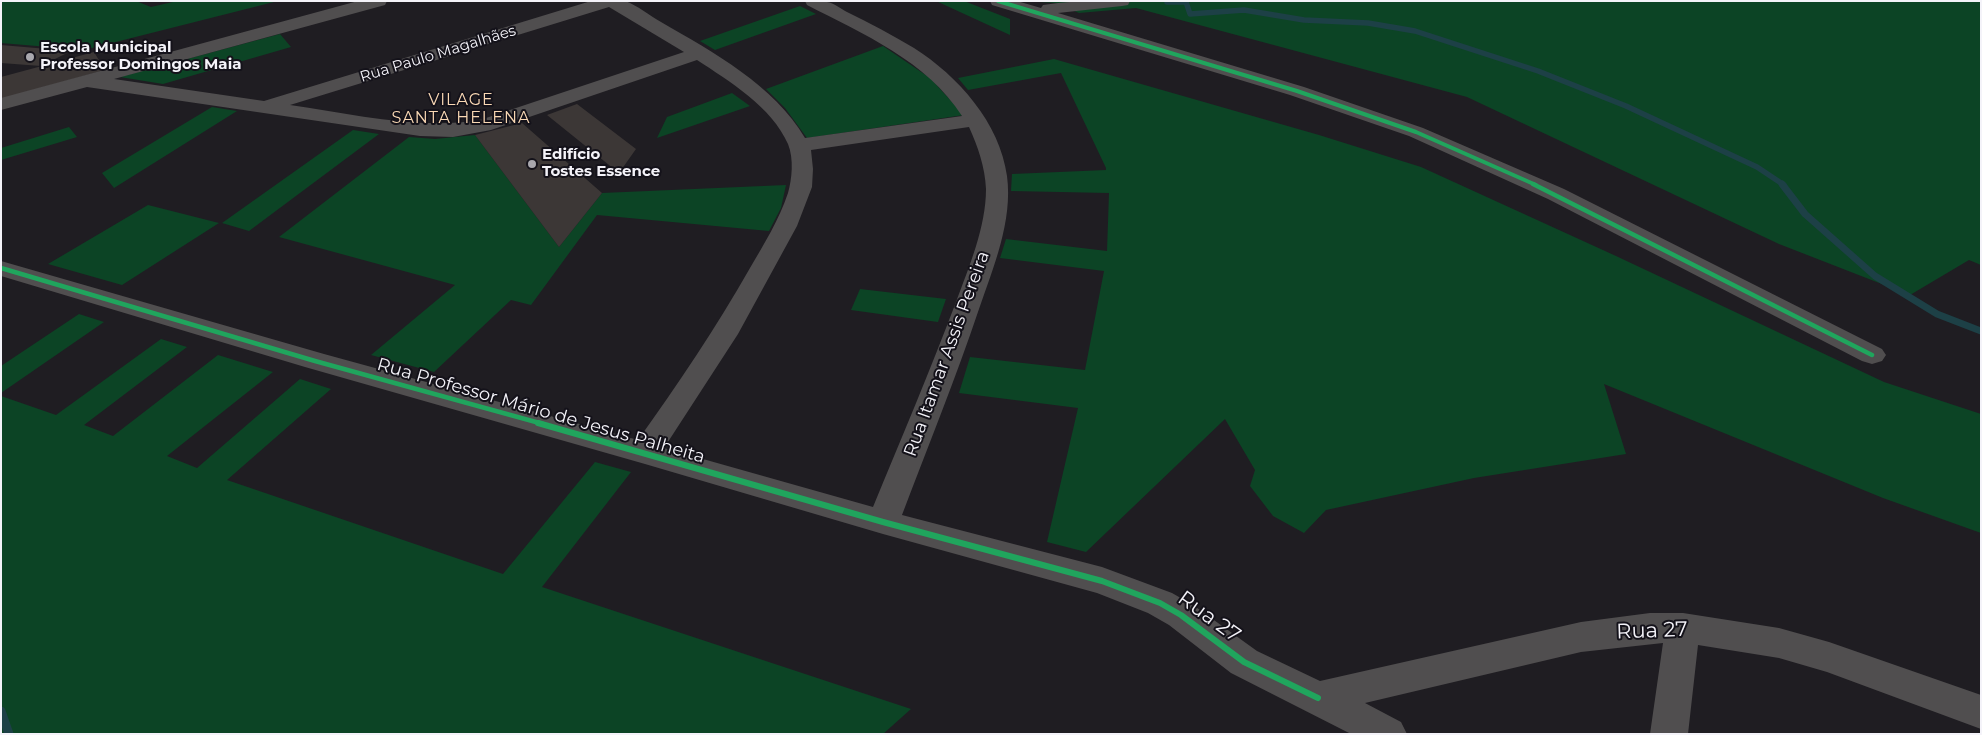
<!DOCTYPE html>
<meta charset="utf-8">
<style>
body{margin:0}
#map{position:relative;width:1982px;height:735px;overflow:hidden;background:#1f1d22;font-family:Montserrat,sans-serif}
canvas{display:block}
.frame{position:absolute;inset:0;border:2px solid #f4f3f9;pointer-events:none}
</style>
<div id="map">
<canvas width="1982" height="735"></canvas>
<div class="frame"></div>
</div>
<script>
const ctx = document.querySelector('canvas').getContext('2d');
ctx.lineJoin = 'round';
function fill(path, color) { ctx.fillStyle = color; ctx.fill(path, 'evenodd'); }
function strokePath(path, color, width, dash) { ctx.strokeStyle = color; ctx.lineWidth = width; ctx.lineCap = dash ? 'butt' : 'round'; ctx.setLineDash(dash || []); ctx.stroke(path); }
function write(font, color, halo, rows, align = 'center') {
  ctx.font = font + ' Montserrat,sans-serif'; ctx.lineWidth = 4; ctx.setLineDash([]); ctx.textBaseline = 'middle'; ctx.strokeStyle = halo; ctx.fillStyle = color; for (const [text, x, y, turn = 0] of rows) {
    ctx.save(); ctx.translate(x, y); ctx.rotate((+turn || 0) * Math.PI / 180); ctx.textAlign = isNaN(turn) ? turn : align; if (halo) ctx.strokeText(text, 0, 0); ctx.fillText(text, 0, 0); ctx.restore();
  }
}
const green = new Path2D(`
 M1,1h135l15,6 26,-6 97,1 -190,48 -83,-7z
 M936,1h28l46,18v16z
 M1024,1h957v264l-12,-5 -59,35 -131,-51 -312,-147 -331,-89 -57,5 -23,-10z
 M800,6l16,8 -101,36 -15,-9z
 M280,34l11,13 -128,37 -43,-7z
 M883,46l47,32 34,37 -157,23 -22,-30 -19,-19z
 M1054,59l265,76 102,32 195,89 268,126 97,32v119l-98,-35 -279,-114 22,70 -152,24 -148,32 -22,23 -31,-17 -23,-30 5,-16 -30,-51 -139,133 -39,-10 31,-134 -119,-15 11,-36 115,13 19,-99 -104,-13 6,-19 101,12 2,-58 -98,-2 1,-17 94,-4v-2l-45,-95 -93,17 -10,-12z
 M732,93l18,13 -93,32 10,-21z
 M212,107l25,4 -123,77 -12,-15z
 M69,127l8,10 -76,23v-12z
 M353,130l26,4 -130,97 -27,-8z
 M475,135l84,112 43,-54 184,-8 -5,23 -12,23 -172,-16 -66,90 -20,-5 -77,72 -63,-17 84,-70 -176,-48 130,-100 26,2z
 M148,205l71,18 -97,62 -74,-21z
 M860,289l86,10 -8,23 -87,-12z
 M79,314l25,8 -103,71v-27z
 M161,339l26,8 -103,78 29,11 105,-81 55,17 -106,84 30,12 103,-89 31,10 -104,91 276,94 92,-112 36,10 -89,115 369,122 -28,25h-882v-338l55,19z`);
const streamFar2 = new Path2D(`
 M1167,2h19l4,12 54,-4 60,10 64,3 47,8 123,40 88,35 131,61 27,18`);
const streamFar1 = new Path2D(`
 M1782,184l23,30 70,62 62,38 44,17`);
const stream = new Path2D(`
 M1,711l8,23`);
const building = new Path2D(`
 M1,45l70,6 -30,15 -40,-3z
 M94,52l11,18 -104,29v-22z
 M577,104l59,45 -17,24 -72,-58z
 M522,123l80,70 -43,54 -84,-112z`);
const minor = new Path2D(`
 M358,1h29l-2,4 -271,74 150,22 327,-100c10,0 25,-1 34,0 12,4 25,15 36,21 52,30 113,63 144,116l157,-22c-35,-55 -99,-82 -155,-111l-2,-4c6,0 16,-1 22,1 7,1 14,7 20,10 23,11 45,23 67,36 44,28 86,75 93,128 6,45 -14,92 -28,133 -23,69 -51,137 -77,206l200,52 70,26 21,12 64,46 63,30 261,-59 69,-9h33l96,15 50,14 152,53v34l-154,-57 -48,-14 -81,-13 -10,89h-38l13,-91 -82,9 -216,51 36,19 6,12h-56l-120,-61 -62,-48 -21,-12 -51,-20 -214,-59 -238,-70 -340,-97 -304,-91v-15l323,93 314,86c40,-56 78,-112 112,-172 14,-24 29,-48 38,-75 4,-14 6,-34 0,-49 -16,-37 -59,-63 -91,-84l-206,70 -38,7 -33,-1 -333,-49 -86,23v-12zM609,7l75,45 -204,68c-63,10 -127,-6 -190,-15zM969,127c9,20 16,40 17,62 0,38 -17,78 -30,113 -26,69 -55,137 -83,205l-209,-59 74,-114 59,-108 15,-39 1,-18 -2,-19z
 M990,1h27l24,7 2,-3c28,-5 59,-4 87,-4l-2,4 -6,1 -64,7 246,74 119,41 141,61 318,160 4,6 -4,6 -10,3 -10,-3 -314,-162 -139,-63 -119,-41 -298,-90z`);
const cyclewayFar2 = new Path2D(`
 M998,1l299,90 119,41 120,53`);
const cyclewayFar1 = new Path2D(`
 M1533,184l339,171
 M1,268l314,93 228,63`);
const cycleway = new Path2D(`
 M538,423l345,99 219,59 58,22 21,12 63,47 74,36`);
const markers = [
 [30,57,5,"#a9a8ae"],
 [532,164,5,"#a9a8ae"]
];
const farPoinames = [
 ["Escola Municipal",40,48],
 ["Professor Domingos Maia",40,65],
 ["Edifício",542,155],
 ["Tostes Essence",542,172]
];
const farStreetnames = [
 ["Rua Paulo Magalhães",438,54,-17]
];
const farNeighbourhoodnames = [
 ["VILAGE",461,100],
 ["SANTA HELENA",461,118]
];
const streetNames = [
 ["Rua Itamar Assis Pereira",947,354,-70],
 ["Rua Professor Mário de Jesus Palheita",541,411,16]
];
const nearStreetnames = [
 ["Rua 27",1209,617,36],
 ["Rua 27",1652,631,-2]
];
fill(green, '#0c4425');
strokePath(streamFar2, '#1d4046', 5.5);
strokePath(streamFar1, '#1d4046', 7);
strokePath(stream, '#1d4046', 9);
fill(building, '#3c3736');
fill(minor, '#504e4f');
strokePath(cyclewayFar2, '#20a55d', 4);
strokePath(cyclewayFar1, '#20a55d', 4.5);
strokePath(cycleway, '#20a55d', 6);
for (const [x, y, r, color] of markers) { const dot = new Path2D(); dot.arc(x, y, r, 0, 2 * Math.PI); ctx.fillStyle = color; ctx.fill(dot); strokePath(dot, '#14121a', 2); }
write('bold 15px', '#f4f3f9', '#14121a', farPoinames, 'left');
write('15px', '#f4f3f9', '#14121a', farStreetnames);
ctx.letterSpacing = '1px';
write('16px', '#fad9b5', '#14121a', farNeighbourhoodnames);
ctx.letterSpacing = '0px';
write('18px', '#f4f3f9', '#14121a', streetNames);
write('21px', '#f4f3f9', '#14121a', nearStreetnames);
</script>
